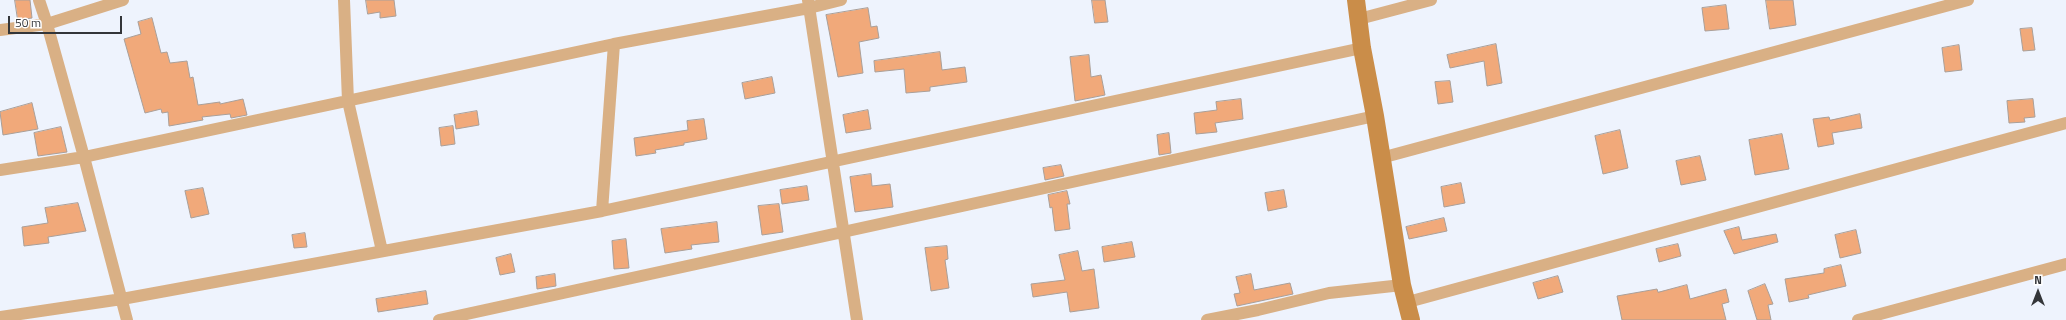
<!DOCTYPE html>
<style>
body{margin:0}
#map{position:relative;width:2066px;height:320px;overflow:hidden;background:#eef3fd;font-family:"Titillium Web",sans-serif}
canvas{display:block}
.north{position:absolute;left:2018px;top:272px;width:40px;height:40px;-webkit-text-stroke:3px #fff;paint-order:stroke;rotate:0deg;font-size:11px;font-weight:700;line-height:16px;text-align:center;color:#333539}
.north::after{content:'';display:block;margin:auto;width:14px;height:18px;background:#333539;clip-path:polygon(50% 0,100% 100%,50% 72%,0 100%)}
.scale{position:absolute;left:8px;top:16px;width:114px;height:18px;box-sizing:border-box;border:2px solid #333539;border-top:0;padding-left:5px;font-size:12px;line-height:14px;white-space:nowrap;color:#333539;-webkit-text-stroke:3px #fff;paint-order:stroke}
</style>
<div id="map">
<canvas width="2066" height="320"></canvas>
<div class="north">N</div>
<div class="scale">50 m</div>
</div>
<script>
const ctx = document.querySelector('canvas').getContext('2d');
ctx.lineJoin = 'round';
function fill(path, color) { ctx.fillStyle = color; ctx.fill(path, 'evenodd'); }
function strokePath(path, color, width, dash) { ctx.strokeStyle = color; ctx.lineWidth = width; ctx.lineCap = dash ? 'butt' : 'round'; ctx.setLineDash(dash || []); ctx.stroke(path); }
const building = new Path2D(`
 M15,0h15l2,18 -14,2z
 M366,0h28l2,16 -16,2v-6l-12,2z
 M1092,0h13l3,22 -13,1z
 M1766,0h27l3,25 -26,4z
 M1726,5l3,24 -24,2 -3,-23z
 M868,8l3,19 6,-1 2,12 -20,4 4,31 -25,4 -12,-62z
 M152,18l9,35 6,-1 3,11 17,-2 3,17 3,-1 5,28 22,-3v2l23,-5 4,16 -16,3 -1,-4 -28,3 1,3 -34,6 -1,-14 -6,1 -1,-4 -16,4 -21,-74 17,-5 -3,-12z
 M2032,28l3,22 -12,1 -3,-22z
 M1496,44l6,39 -15,3 -3,-25 -34,7 -3,-13z
 M1959,45l3,25 -17,2 -3,-24z
 M940,52l2,18 23,-3 2,15 -37,5v4l-24,2 -2,-24 -29,3 -1,-11z
 M1089,55l2,22 10,-2 4,20 -30,6 -5,-44z
 M772,77l3,16 -30,6 -3,-16z
 M1450,81l3,21 -15,2 -3,-22z
 M1241,99l2,20 -28,4 2,9 -21,2 -2,-21 23,-3 -1,-8z
 M2033,99l2,18 -11,1 1,4 -16,1 -2,-22z
 M32,103l6,26 -35,6 -3,-23z
 M868,110l3,19 -25,4 -3,-18z
 M477,111l2,14 -23,4 -2,-14z
 M1860,114l2,14 -30,5 2,11 -16,3 -5,-28 16,-2 1,3z
 M704,119l3,20 -23,4v2l-29,5 1,3 -20,3 -2,-18 54,-8 -1,-9z
 M453,126l2,18 -14,2 -2,-18z
 M61,127l6,25 -29,4 -4,-23z
 M1620,130l8,38 -25,6 -8,-38z
 M1169,133l2,20 -12,2 -2,-20z
 M1782,134l7,35 -34,6 -6,-35z
 M1700,156l6,24 -25,5 -5,-24z
 M1061,165l3,11 -19,4 -2,-12z
 M871,174l1,12 18,-2 3,23 -38,5 -5,-35z
 M1461,183l4,20 -21,4 -3,-20z
 M807,186l2,14 -27,4 -2,-14z
 M203,188l6,26 -18,4 -6,-27z
 M1284,190l3,17 -19,4 -3,-18z
 M1067,191l3,13h-3l3,25 -15,2 -3,-24 -2,1 -2,-13z
 M78,203l8,28 -38,6 1,6 -25,3 -2,-19 26,-4 -3,-15z
 M779,204l4,28 -21,3 -4,-29z
 M1444,218l3,13 -38,8 -3,-12z
 M717,222l2,20 -28,3 1,4 -27,4 -4,-24z
 M1739,227l3,13 34,-6 2,8 -44,12 -10,-23z
 M1856,230l5,23 -21,5 -5,-23z
 M305,233l2,14 -13,1 -2,-13z
 M626,239l3,29 -15,1 -2,-28z
 M1132,242l3,15 -31,5 -2,-15z
 M1678,244l3,12 -22,6 -3,-13z
 M947,246l1,13 -3,1 4,28 -18,3 -6,-43z
 M1078,251l4,20 12,-2 5,39 -29,4 -3,-20 -34,5 -2,-13 34,-4 -6,-25z
 M511,254l4,18 -15,3 -4,-17z
 M1841,265l5,21 -38,9 1,3 -20,4 -4,-23 39,-6v-4z
 M555,274l1,12 -19,3 -1,-12z
 M1251,274l3,16 36,-7 3,11 -56,12 -3,-12 6,-1 -4,-16z
 M1558,276l5,16 -25,7 -5,-16z
 M1765,284l8,20 -5,1 3,15h-14l-9,-29z
 M1687,285l3,14 36,-10 3,13 -7,2 4,16h-104l-5,-24 40,-7 1,3z
 M426,291l2,13 -50,8 -2,-13z`);
const street = new Path2D(`
 M39,0l8,24 37,133 43,163
 M344,0l4,101 34,150
 M808,0l49,320
 M1359,19l72,-19
 M0,30l47,-6 76,-24
 M614,44l195,-36 32,-8
 M1381,158l587,-158
 M0,170l84,-13 530,-113 -12,167 -480,88 -122,18
 M602,211l760,-163
 M1408,302l658,-179
 M439,320l936,-204
 M1207,320l51,-10 71,-17 73,-8
 M1858,320l208,-56`);
const secondary = new Path2D(`
 M1356,0l6,48 13,68 27,169 9,35`);
fill(building, '#f1a97a');
strokePath(building, '#a99f99', 1);
strokePath(street, '#d9b085', 12);
strokePath(secondary, '#ca8d49', 18);
</script>
